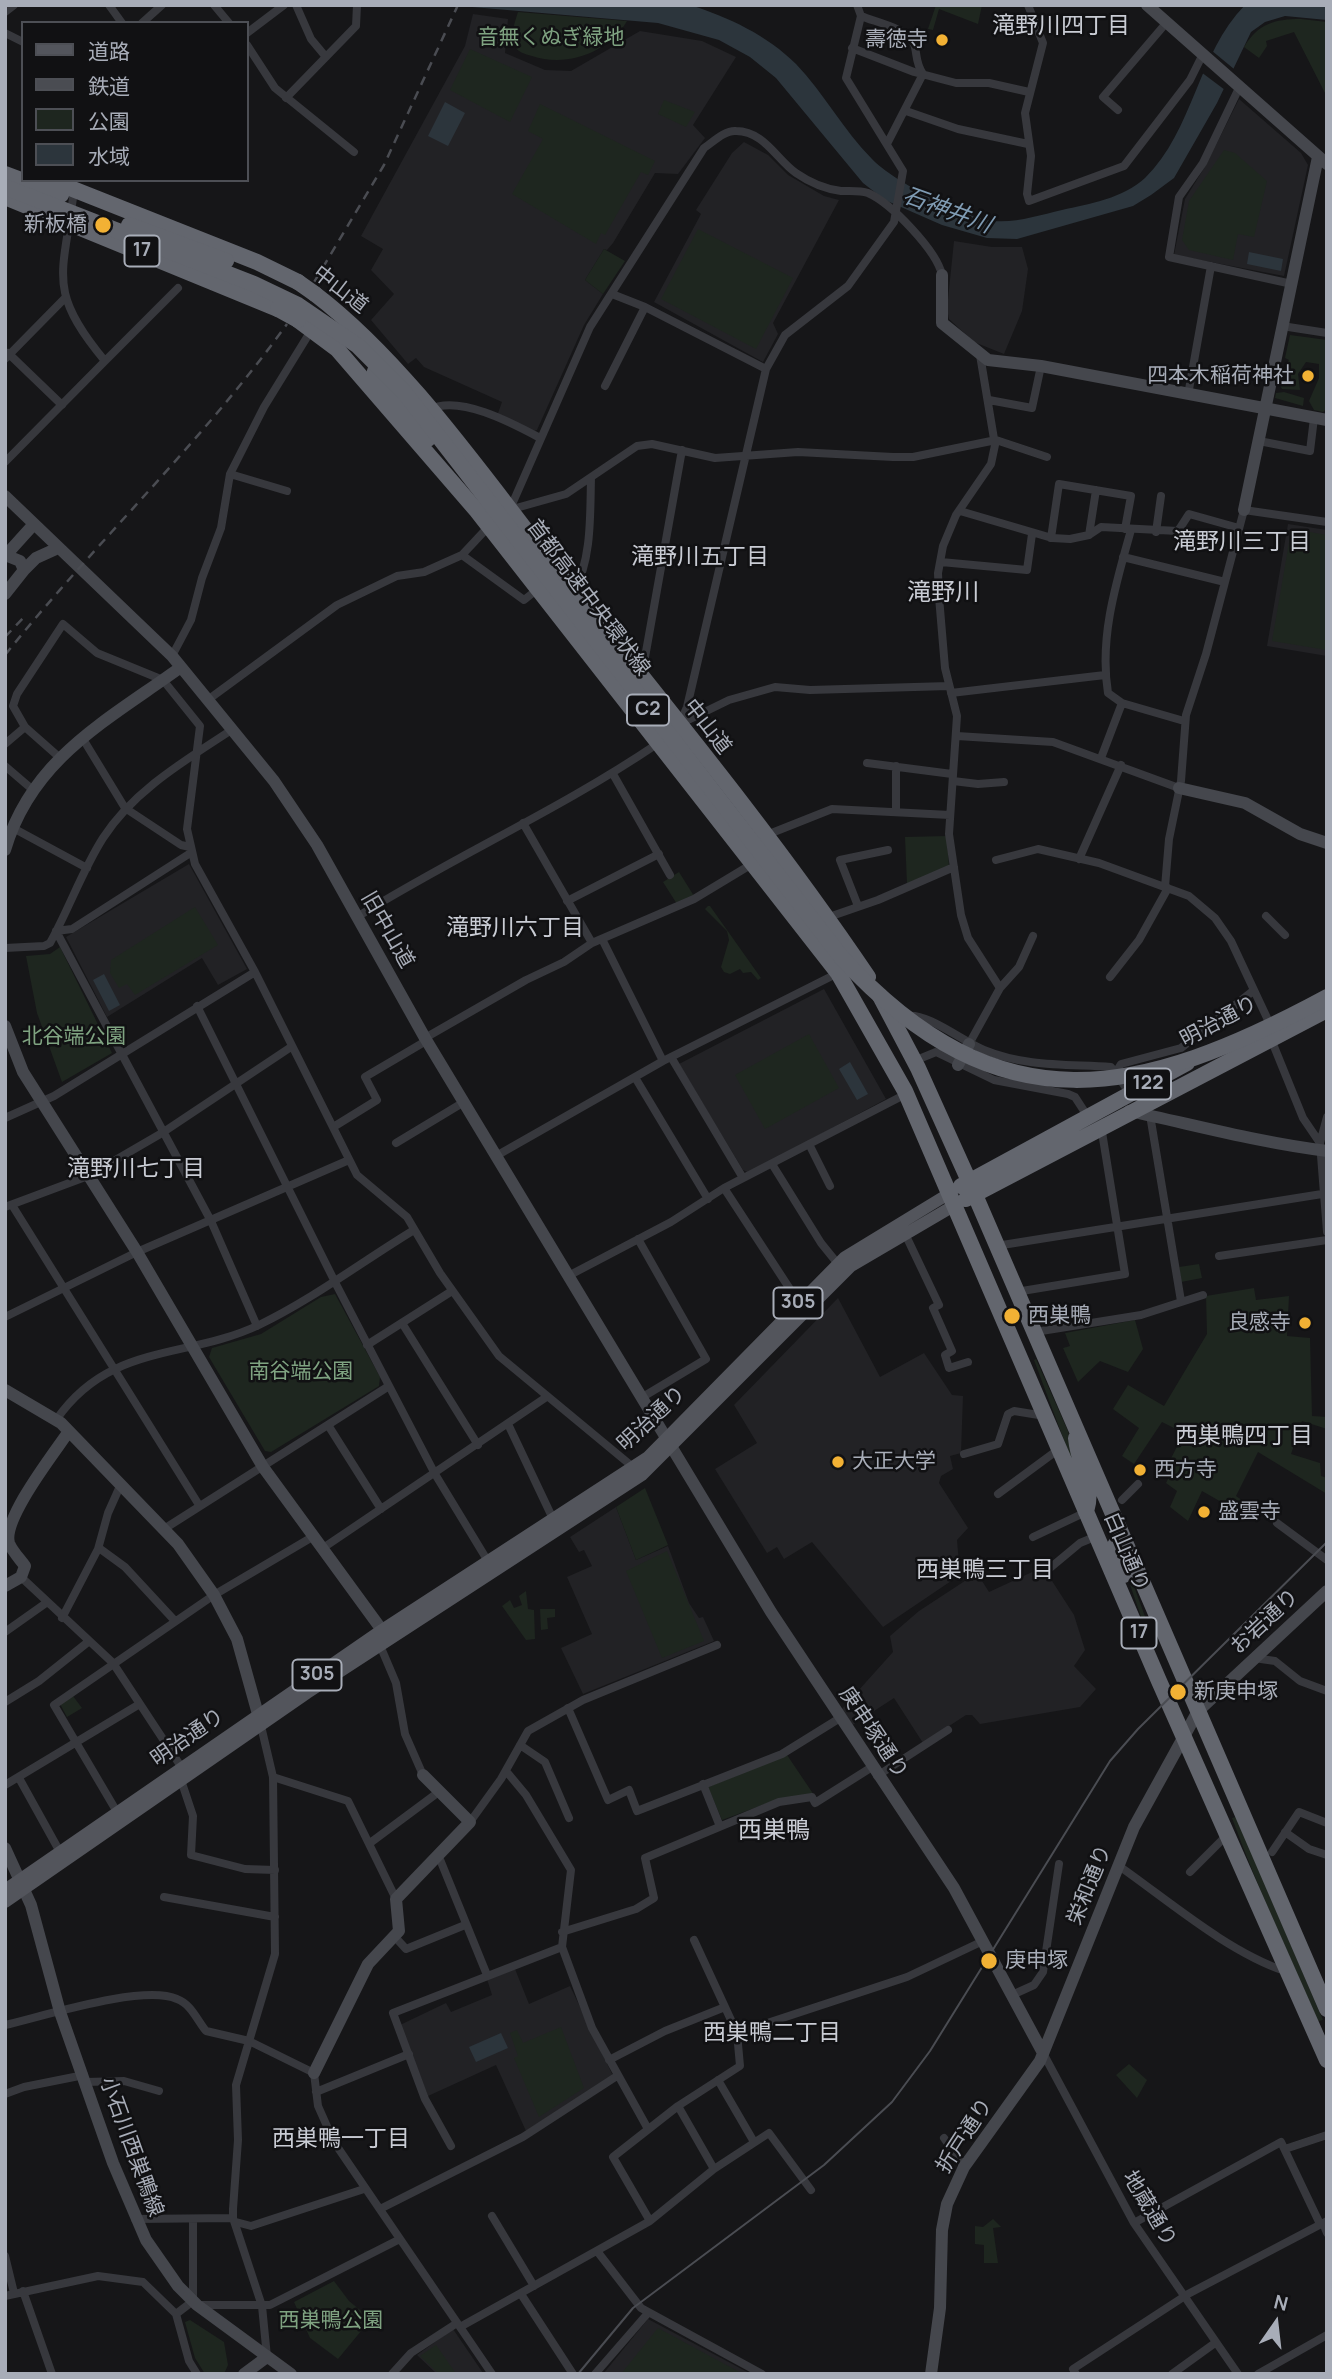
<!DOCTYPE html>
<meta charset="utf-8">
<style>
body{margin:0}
#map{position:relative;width:1332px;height:2379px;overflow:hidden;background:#161618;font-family:Manrope,"Noto Sans JP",sans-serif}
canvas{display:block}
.frame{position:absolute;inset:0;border:7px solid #a8adb8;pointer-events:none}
.legend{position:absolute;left:21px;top:21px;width:228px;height:161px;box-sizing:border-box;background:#111113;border:2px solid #4d4f55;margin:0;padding:9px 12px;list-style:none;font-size:21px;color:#a8adb8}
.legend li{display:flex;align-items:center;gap:14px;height:35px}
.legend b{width:35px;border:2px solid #4d4f55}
.north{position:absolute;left:1241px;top:2288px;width:70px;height:70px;-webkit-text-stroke:5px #111113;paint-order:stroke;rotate:14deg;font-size:19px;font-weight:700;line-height:28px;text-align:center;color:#a8adb8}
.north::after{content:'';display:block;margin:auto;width:24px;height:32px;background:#a8adb8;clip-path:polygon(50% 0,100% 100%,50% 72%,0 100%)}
</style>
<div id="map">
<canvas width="1332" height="2379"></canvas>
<div class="frame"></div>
<ul class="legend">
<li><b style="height:9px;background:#53555c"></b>道路</li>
<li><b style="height:9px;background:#4a4c52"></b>鉄道</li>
<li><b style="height:19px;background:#1e261f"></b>公園</li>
<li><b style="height:19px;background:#2c353c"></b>水域</li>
</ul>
<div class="north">N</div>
</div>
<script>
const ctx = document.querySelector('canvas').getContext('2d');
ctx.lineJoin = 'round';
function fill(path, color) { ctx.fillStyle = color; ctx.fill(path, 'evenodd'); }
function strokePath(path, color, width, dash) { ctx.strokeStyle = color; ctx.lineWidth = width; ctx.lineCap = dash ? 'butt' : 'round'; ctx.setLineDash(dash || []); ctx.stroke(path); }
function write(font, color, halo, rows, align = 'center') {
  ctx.font = font + ' Manrope,"Noto Sans JP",sans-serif'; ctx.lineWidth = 5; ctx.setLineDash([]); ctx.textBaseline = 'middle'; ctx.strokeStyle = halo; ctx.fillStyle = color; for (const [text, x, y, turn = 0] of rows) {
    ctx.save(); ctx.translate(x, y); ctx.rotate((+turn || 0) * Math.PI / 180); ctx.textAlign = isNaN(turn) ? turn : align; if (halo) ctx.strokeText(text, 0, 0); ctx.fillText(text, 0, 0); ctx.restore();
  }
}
const built = new Path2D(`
 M473,14l35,5 -3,34 40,17 26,1 69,-40 62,10 34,16 -43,68 12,13 -27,36 -23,-1 -42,70 -6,7 -3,-1 -19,31 18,14 -19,31 -47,105 -3,1 -37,-15 5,-14 -78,-35 -8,-9 -8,6 -37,-44 23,-26 -23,-24 12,-21 -22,-13 104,-190z
 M1239,99l62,54 7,12 -24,111 -110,-21 11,-56 21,-34z
 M744,142l24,13 20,20 36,21 15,4 -66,123 5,11 -15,28 -109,-60 47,-88 -5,-4 36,-57z
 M954,241l38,6h30l6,22 -6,42 -18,43 -30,-12 -25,-23 -2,-10z
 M1288,524l39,6v126l-60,-10z
 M189,864l58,105 -29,16 -16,-27 -95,59 -41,-80z
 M824,989l62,110 -137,74 -6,-3 -64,-106z
 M838,1298l42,79 44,-24 28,42 11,1 -2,57 -11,3 3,13 -12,7 -2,7 29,45 -11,12 3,35 -77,52 -71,-85 -28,17 -7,-12 -10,6 -52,-84 42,-26 -23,-38z
 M616,1507l20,53 32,-14 21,57 10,15 4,-1 11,24 -131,53 -22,-46 31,-14 -25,-57 25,-11 -8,-16 -5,2 -9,-15z
 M1043,1567l31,48 11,35 -11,16 22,23 -16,18 -100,17 -8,-9h-6l-43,28 -29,-45 -43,28 -11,-15 53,-59 -3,-16 29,-25 58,-38 12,19z
 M515,1969l14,35 41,-18 43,90 -87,55 -30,-66 -68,31 -28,-71 46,-22 5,9 41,-17 -5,-16z
 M648,2319l103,55h-148z
 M453,2329l30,44 -46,1 -20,-19z`);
const green = new Path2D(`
 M936,5h46l-4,19 -39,-15 -6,21 -5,-1z
 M518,12l109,9c-18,31 -60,47 -95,35 -7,-2 -15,-4 -18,-11 -4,-9 1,-24 4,-33z
 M1301,19l26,3v75l-33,-65 -28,9 1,5 -8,12 -15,-11c14,-23 30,-28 57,-28z
 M470,49l62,28 -22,45 -60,-32z
 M664,100l31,12 -9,15 -28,-13z
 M540,104l115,57 -7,14 -7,-3 -36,63 -4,-2 -5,11 -84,-50 31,-55 -15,-8z
 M1224,150l11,3 32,28 -13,56 -16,-3 -5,26 -44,-10 -7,-10 7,-39z
 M698,229l95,49 -37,71 -95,-50z
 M604,249l21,12 -22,33 -18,-14z
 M1290,335l37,5v68l-4,4 -9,-2 -5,-9 10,-23v-14l-13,-2 -8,12 2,16 -18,-1 -5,-9 12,-20 -4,-2z
 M1284,392l20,6 -1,8 -28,-8 1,-5z
 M1298,530l29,5v115l-55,-9 18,-104z
 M947,836l2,31 -42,17 -2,-47z
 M679,872l15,24 -17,8 -14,-22z
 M708,906h2l51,72 -3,2 -7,-8 -8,1 -3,-4 -10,5 -6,-2 -3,-5 8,-27 -2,-9 -22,-22z
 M195,907l23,38 -83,50 -8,-11 -8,4 -9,-15 1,-13z
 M60,947l52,106 -50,29 -25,-69 -11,-57 24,-2z
 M809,1034l30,54 -74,41 -30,-54z
 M1199,1264l3,14 -21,4 -2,-15z
 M1254,1288l2,12 33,-4 -2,40 23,2 2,78 15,1v12l-25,-8 -11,33 29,9 1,13 6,2v16l-69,-42 -22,44 14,10 -4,10 -44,-25 -14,30 -18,-14 7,-16 -11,-8 3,-6 -6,-3 21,-41 -22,-11 -28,42 -12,-8 17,-28 -26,-19 15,-24 36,21 43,-72 -1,-38z
 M335,1294l45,83 -1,9 -108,66 -6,-1 -56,-94 3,-9 49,-14 60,-37z
 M1135,1320l8,29 -15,23 -28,-11 -22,21 -15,-34 7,-2 -5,-13z
 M1036,1359l32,72 6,26 -3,2 -37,-99z
 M645,1488l23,57 -32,15 -20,-53z
 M667,1551l37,90 -42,17 -36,-87z
 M1126,1573h3l21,57 -4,1z
 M526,1591l2,18 6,1 1,29 -9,1 -24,-34 8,-6 4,8 8,-3 -3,-9z
 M555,1609v8l-8,1 1,11 -7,1 -1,-21z
 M73,1696l9,12 -15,9 -7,-13z
 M787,1755l27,40 -38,5 -54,20 -14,-33z
 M1236,1817l87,203 -5,1c-29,-67 -61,-134 -86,-203z
 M561,2027l23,61 -45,29 -25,-59 4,-2 -8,-23 7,-3 6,13z
 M1129,2064l18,16 -10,18 -21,-23z
 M993,2219l8,8 -8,1 5,35h-14v-18l-9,-1v-18l8,1z
 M334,2281l15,20 22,18 -33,40 -28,-21 -16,-36z
 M190,2320l34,22 4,23 -4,9h-19l-10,-16 -10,-36z
 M658,2328l85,46h-122z
 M436,2345l19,27 -16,2 -19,-18z`);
const water = new Path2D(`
 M449,5h241c38,12 77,30 106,59 28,29 47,66 76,95 22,23 90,57 122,62 22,2 46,-6 68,-11 27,-6 62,-12 83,-32 49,-48 52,-124 100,-173h82v15l-42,-4 -20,6 -14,10 -34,71 -43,75 -23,17 -18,11 -116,33 -30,-1 -45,-13 -57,-25 -22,-17 -87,-105 -26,-21 -31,-17 -61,-17z
 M445,102l20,11 -17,33 -20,-10z
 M1249,252l34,7 -2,12 -34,-7z
 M104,974l16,31 -11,6 -16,-31z
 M850,1062l18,32 -11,6 -18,-31z
 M501,2033l7,15 -32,14 -7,-15z`);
const pier = new Path2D(`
 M1211,50l23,19 -9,21 -24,-18z`);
const street = new Path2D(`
 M109,5l13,18
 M214,5l15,18
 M296,5l15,34 15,18
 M1028,5l15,38 -18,70 6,43 -4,38 2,7 95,-35 66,-86 13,-26
 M5,12l9,-7
 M861,16c14,6 45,12 52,26 5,9 1,19 10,32l-35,68
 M142,23l20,-18
 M5,33l18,9
 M247,33l37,-28
 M247,45l28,43 79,64
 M852,48l62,24 42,11h33l40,9
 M1239,88l-36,75 -24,34 -10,60 123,27
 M286,98l70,-72 1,-21
 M1118,110l-15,-13 64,-75
 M906,111l52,18 70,15
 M612,294l33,13 121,62
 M1282,326l45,7
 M8,353l54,52
 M980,355l15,90 -4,19 -35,51 -13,31 -5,27 1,24 6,71 12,48 -8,118 12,81 7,23 32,50
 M5,359l60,-61
 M105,361l73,-73
 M605,386l40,-79
 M1188,395l23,-129
 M989,400l43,8 9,-42
 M429,410c29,-16 83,13 111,28
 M1259,441l51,10 4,-33
 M5,462l100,-101c-60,-72 -41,-87 -31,-171
 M230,474l57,17
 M510,509l80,-182 114,-179c9,-6 21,-18 32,-17 28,0 41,29 60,42 13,9 29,16 45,18 8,0 19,-1 27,2 23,10 69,58 74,82
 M509,510l57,-16 71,-48 15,-2 63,14 83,-6 95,5h20l83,-17 51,17
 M960,511l92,27 18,1 19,-4 12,-8 77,4 11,-17 50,14
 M1131,530c-15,53 -32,108 -23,163l14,10 62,18
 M1156,532l5,-36
 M1089,535l7,-45
 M1051,538l8,-54 72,12 -6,33
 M462,555l62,45 15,-12
 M1123,557l102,25
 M941,562l86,8 5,-36
 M574,591c18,-32 16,-77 17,-113
 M172,656l19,-36 11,-42 19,-50 9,-54 34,-67 48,-78
 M642,674l40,-224
 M951,693l154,-18
 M209,699l128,-94 60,-29 27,-4 38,-17 29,-31
 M682,723l47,-23 46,-13 35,3 139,-4
 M679,725l8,-18 79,-338 19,-34 63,-49 46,-64 9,-51 -57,-93 15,-62 -4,-11
 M957,736l96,6 126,46
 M83,739l42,69 56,37 9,2
 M5,744l20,-17
 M59,757l-34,-30 -12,-21 4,-12 46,-70 34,29 66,27 37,46 -13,103 8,35 60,108 102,203 50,42 33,56 59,83 134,111
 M1101,758l21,-55
 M867,763l85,11
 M5,766l28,24
 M613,774l57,101
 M953,781l25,3 26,-2
 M896,812v-46
 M523,823l69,120
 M13,828l74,40
 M764,836l68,-27 118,6
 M1079,859l42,-94
 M996,860l42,-11 61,14 90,33 26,22 16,23 37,79
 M1165,887l4,-48 12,-58 5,-66 20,-61 38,-144 83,12
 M567,901l92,-47
 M858,906l-18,-46 48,-10
 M1266,916l19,19
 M357,917c98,-61 204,-108 300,-173
 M826,918l52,-18 76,-33
 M56,931l155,290 46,105
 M56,931l16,-2 120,-77
 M602,939l61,122
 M5,948l39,-2 6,-3c19,-34 32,-72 53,-105 31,-48 83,-78 130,-109
 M1110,977l29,-37 29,-52
 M197,1006l140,280 98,188 54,89
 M907,1016c19,-4 57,26 77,34 41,17 84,14 127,17l20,28
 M425,1038l101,-58 38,-18 28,-19 102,-44 58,-35
 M1271,1039l32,79 17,25 7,89
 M969,1044l31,-56 19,-21 14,-31
 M671,1057l72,121
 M914,1061l22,-9 58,28 74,14 7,3 13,20
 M1116,1072l5,-8 60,-16 72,-57
 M636,1079l72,120
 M1150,1115l31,186
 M5,1118l49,-22 201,-124
 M335,1126l42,-26 -12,-23 61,-36
 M396,1143l68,-41
 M1320,1143l7,-26
 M809,1144l21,42
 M496,1156l167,-95 175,-88
 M772,1164l49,79 17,21
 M724,1188l77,118
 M12,1205l187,300
 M5,1207l83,-31 74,-43 129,-86
 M638,1239l68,120 -65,39
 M908,1240l31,65 -6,3 19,43 -7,4 4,13 19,-6
 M996,1246l326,-52
 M1219,1256l108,-16
 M570,1275l101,-53 53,-34 182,-94
 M1016,1292l109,-18 -24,-148
 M5,1317l132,-65 212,-92
 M402,1323l76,122
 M1035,1332l106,-17 62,-20
 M367,1345l85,-54
 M56,1420c54,-78 129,-60 203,-95 54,-26 104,-64 155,-95
 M508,1424l46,97
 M328,1425l53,84
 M964,1454l34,-10 10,-30 6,-3 31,5
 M998,1494l61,-45
 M1122,1500l16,-16
 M1277,1523l50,37
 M164,1529l225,-143
 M1033,1537l53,-25
 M99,1548l26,19 50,54
 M323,1548l222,-150
 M1050,1568l30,-25 17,-7
 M21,1577l92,86 69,105
 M62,1618l36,-69 10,-36 13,-29
 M5,1632l41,-29
 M379,1643l17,40 9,51 18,41
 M1254,1658l21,3 25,20 27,10
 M5,1702l34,-21 49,-39
 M568,1708l40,92 21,-10 8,21 145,-57 58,-36
 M261,1726l12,51 2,177 -39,131 2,55 -5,69v9l29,88 5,51
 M520,1745l25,17 24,56
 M877,1776l71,-46
 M273,1777l75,24 48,98
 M19,1778l41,74
 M181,1780l12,36 -2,39 54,14 30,1
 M703,1784l16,40
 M5,1785l133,-80
 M117,1812l-63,-107 160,-110 100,-59
 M470,1822l31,-43 27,-48 55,-31 134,-55
 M1285,1832l24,17 18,6
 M370,1843l70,-52
 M1272,1852l27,-40 28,11
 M439,1857l48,118
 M1119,1866c50,35 109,86 166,105
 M1190,1872l38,-38
 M164,1897l111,20
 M562,1932l74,-23 18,-11 -9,-40 134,-56 33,-5 3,6 57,-36
 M395,1937l11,12 59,-24
 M562,1947l30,81 56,101
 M1012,1995l22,-10 9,-13 16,-108
 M5,2025c39,-9 138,-41 172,-26 14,5 20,21 29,32l43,10 65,32 4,33 16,36 158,232
 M737,2033l170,-56 76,-36
 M1043,2053l91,170 104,151
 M609,2060l56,-29 60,-24
 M718,2080l36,62
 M86,2082l38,-1 35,10
 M316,2092l93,-38
 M5,2094l19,-7 60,-12
 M678,2106l36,63
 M944,2138l20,29
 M451,2146l-26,-47 -32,-86 169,-66 9,-77 -45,-75 -20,-24
 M1285,2149l42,-14
 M380,2209l143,-72 94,-61
 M492,2216l42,70
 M135,2219l98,-1
 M650,2221l-37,-64 65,-51 62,-40 -3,-33 -43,-93
 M236,2222l15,4 113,-37
 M1134,2223l147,-81 39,82
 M1323,2223l4,10
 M597,2251l44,57 121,66
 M5,2256l9,37
 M23,2291l29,83
 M521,2294l52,80
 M5,2296l93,-20 45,6 33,32 13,47 8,13
 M197,2305h73l130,-66
 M176,2314l17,-13v-82
 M460,2327l190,-106 64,-52 55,-36 42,57
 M392,2374l19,-21 46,-30
 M595,2374l53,-61
 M1076,2374l-3,-5 115,-75 139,-73
 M1172,2374l43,-31
 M1258,2374l69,-39`);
const secondary = new Path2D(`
 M1147,5l180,159
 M942,275v48l46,37 53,6 286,54
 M5,496l167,160 102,125 43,64 108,193 346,574 183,276 89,165
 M1244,510l74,-353
 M5,555l15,6 4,9 -19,24
 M6,555l28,-31
 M24,570l12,-12 22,-10
 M1179,788l66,15 55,31 27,9
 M5,850c27,-92 103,-130 176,-183
 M5,1026l18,46 114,180 126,215 124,170
 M958,1065l11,-21
 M1129,1111c66,14 132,32 198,40
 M5,1390l56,33 117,121 36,51 23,44 24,86
 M5,1586l16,-9 4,-11c-5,-7 -13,-15 -16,-23 -7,-24 46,-91 60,-112
 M5,1848l26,57 29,107 53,151 33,77 32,46 19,19 94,69
 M314,2073l54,-109 31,-33 -3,-32 74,-77 -47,-47
 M244,2374l23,-17
 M931,2374l9,-66 2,-78 5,-26 17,-37 76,-106 94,-234 64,-116 129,-120`);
const primary = new Path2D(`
 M5,1890l377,-260 266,-173 197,-200 105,-64
 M5,1902l302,-209 335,-218 209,-209 104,-61`);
const highway = new Path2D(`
 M5,174l56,21
 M50,180l207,82 41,20
 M5,197l273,112
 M315,294c89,68 165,178 234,266 109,137 222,273 319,417
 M298,320l39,29 140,162 361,462 67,118 254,590 168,379
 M375,371l53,68
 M880,996l38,72 51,113 358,828
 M961,1186l226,-123
 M966,1199l361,-189
 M1076,1438c3,32 19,43 10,74
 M1122,1535l-8,12 10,28`);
const tram = new Path2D(`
 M578,2374l55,-66 191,-143 68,-63 38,-51 180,-290 28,-32 189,-187`);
const rail = new Path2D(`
 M298,309l86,-144 74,-160
 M5,637l22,-23
 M5,655c91,-113 197,-213 282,-331`);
const highwayBridge = new Path2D(`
 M5,187l249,97 44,21 60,41 46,46 438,566c158,172 298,140 485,39
 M129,225l97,36
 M298,282l17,12
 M278,309l20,11`);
const markers = [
 [942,40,7,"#f2b134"],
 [103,225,9,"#f2b134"],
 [1308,376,7,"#f2b134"],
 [1012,1316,9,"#f2b134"],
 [1305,1323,7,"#f2b134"],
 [838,1462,7,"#f2b134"],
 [1140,1470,7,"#f2b134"],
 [1204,1512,7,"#f2b134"],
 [1178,1692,9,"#f2b134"],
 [989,1961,9,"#f2b134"]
];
const shields = [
 [142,251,35],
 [648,710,42],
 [1148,1084,46],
 [798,1303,49],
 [1139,1633,35],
 [317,1675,49]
];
const shieldNames = [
 ["17",142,251],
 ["C2",648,710],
 ["122",1148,1084],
 ["305",798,1303],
 ["17",1139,1633],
 ["305",317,1675]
];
const parkNames = [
 ["音無くぬぎ緑地",551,38],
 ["北谷端公園",74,1037],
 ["南谷端公園",301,1372],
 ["西巣鴨公園",331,2321]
];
const poiNames = [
 ["壽徳寺",928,40,"right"],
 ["新板橋",87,225,"right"],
 ["四本木稲荷神社",1294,376,"right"],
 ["西巣鴨",1028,1316],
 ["良感寺",1291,1323,"right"],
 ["大正大学",852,1462],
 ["西方寺",1154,1470],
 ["盛雲寺",1218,1512],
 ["新庚申塚",1194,1692],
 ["庚申塚",1005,1961]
];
const streetNames = [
 ["中山道",340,290,38],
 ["首都高速中央環状線",588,598,53],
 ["中山道",707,727,52],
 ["旧中山道",387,930,60],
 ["明治通り",1219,1022,-28],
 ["明治通り",652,1419,-43],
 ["白山通り",1126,1552,67],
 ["お岩通り",1265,1622,-43],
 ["庚申塚通り",873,1733,56],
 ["明治通り",188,1738,-35],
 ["栄和通り",1090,1885,-68],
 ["折戸通り",965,2136,-57],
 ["小石川西巣鴨線",131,2147,70],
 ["地蔵通り",1149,2209,59]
];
const neighbourhoodNames = [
 ["滝野川四丁目",1061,27],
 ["滝野川三丁目",1242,543],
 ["滝野川五丁目",700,558],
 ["滝野川六丁目",515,929],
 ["滝野川七丁目",136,1170],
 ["西巣鴨四丁目",1244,1437],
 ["西巣鴨三丁目",985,1571],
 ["西巣鴨二丁目",772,2034],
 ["西巣鴨一丁目",341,2140]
];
const waterNames = [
 ["石神井川",947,211,20]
];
const quarterNames = [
 ["滝野川",943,593],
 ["西巣鴨",774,1831]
];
fill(built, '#222225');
fill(green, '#1e261f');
fill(water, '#2c353c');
fill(pier, '#161618');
strokePath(street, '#37383d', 8);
strokePath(secondary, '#45474d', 12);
strokePath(primary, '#53555c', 12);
strokePath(highway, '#63666e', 16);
strokePath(tram, '#4a4c52', 2);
strokePath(rail, '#4a4c52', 2.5, [9, 7]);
strokePath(highwayBridge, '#63666e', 16);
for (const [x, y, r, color] of markers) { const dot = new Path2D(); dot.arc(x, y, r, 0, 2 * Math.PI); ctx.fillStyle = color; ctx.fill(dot); strokePath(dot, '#111113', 2.5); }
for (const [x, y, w] of shields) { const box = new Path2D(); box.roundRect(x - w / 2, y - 15.5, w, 31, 5); ctx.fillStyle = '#111113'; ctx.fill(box); strokePath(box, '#a8adb8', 2); }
write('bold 19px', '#a8adb8', null, shieldNames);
write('21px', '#7fa381', '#111113', parkNames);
write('21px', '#a8adb8', '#111113', poiNames, 'left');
write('21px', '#a8adb8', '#111113', streetNames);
write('23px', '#c9ccd4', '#111113', neighbourhoodNames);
write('italic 23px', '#7f9bb3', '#111113', waterNames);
write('24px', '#c9ccd4', '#111113', quarterNames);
</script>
